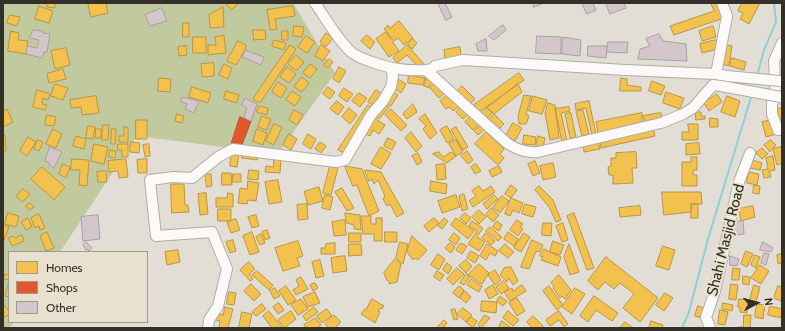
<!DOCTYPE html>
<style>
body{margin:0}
#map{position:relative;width:785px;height:331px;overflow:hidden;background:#e2ded5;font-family:Cabin,sans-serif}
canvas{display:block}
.frame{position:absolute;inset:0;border:4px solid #33302a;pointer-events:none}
.legend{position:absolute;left:8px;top:251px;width:140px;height:72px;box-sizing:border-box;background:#e8e1cf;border:1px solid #a09a8d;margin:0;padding:5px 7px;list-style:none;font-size:12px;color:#33302a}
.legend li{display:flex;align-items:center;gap:8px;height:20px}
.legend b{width:20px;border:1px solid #a09a8d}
.north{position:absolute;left:737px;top:283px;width:40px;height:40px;-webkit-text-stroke:3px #e8e1cf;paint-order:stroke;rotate:84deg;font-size:11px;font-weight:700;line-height:16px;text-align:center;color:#33302a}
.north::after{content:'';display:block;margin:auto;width:14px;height:18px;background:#33302a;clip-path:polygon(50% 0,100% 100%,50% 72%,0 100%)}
</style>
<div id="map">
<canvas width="785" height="331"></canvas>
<div class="frame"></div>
<ul class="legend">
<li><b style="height:11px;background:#f2c14e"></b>Homes</li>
<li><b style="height:11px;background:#e4572e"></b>Shops</li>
<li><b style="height:11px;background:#d4c6cb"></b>Other</li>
</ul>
<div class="north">N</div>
</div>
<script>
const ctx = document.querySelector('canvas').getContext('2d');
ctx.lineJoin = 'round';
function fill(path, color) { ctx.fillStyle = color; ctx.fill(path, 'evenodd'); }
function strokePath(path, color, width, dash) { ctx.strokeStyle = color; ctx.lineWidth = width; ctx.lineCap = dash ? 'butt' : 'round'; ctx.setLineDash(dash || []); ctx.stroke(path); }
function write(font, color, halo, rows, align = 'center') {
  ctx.font = font + ' Cabin,sans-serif'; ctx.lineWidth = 4; ctx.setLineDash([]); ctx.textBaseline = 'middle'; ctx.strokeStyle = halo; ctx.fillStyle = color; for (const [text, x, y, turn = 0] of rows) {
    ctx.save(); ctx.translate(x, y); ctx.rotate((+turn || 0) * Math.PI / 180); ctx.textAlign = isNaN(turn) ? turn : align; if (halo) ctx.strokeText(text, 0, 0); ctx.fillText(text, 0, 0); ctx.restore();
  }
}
const forest = new Path2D(`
 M3,3h290l42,70 -57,81 -141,-18 -77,116h-51v70h5l-4,6h-7z`);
const homes = new Path2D(`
 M47,3h8v5l-8,-1z
 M88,3h18l2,10 -17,4z
 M228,3h11l-8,7 -5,-6z
 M711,3h8l5,15 -50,17 -4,-9 44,-15z
 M742,3h18l-11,21 -9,-5 3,-6 -5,-2z
 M39,6l14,5 -4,12 -14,-4z
 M293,6l2,10 -20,3 2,10 -7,1 -3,-20z
 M223,7l1,20 -14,1 -1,-13z
 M10,15l10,2 -3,9 -10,-3z
 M399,21l14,17 -9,7 -6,-7 -4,3 -10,-12 4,-4 2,3z
 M183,23h6v14h-6z
 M294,26l10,1 -2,10 -9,-1z
 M713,26l3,11 -14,4 -3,-10z
 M253,30h12l1,9 -12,1z
 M11,31l8,2 -1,7 10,1 -2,13 -18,-3z
 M282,31h6v9h-6z
 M386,32l13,19 -10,6 -13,-18z
 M326,33l7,5 -7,9 -6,-5z
 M367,35l8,7 -5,7 -9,-8z
 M224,36l2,17 -18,2v-10h8l-1,-8z
 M306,36l9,6 -8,11 -9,-6z
 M193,37h13v16h-13z
 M413,39l4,4 -5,6 -4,-5z
 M274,40l12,3 -2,7 -12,-4z
 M716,40l2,9 -16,4 -2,-9z
 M238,41l8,4 -1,5 -9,15 -9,-4z
 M723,44l9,2 -3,20 -9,-2z
 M290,45l6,4 -36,54 -7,-4z
 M321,45l9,6 -7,10 -8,-5z
 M407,45l17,19 -5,4 -12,-13 -10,8 -4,-5z
 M186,46l1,9 -8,1 -1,-9z
 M460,47l1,9 -16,3 -1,-9z
 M66,48l4,17 -15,4 -4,-18z
 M296,55l8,7 -8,9 -8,-7z
 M732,58l14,4 -2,8 -14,-4z
 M329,59l4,3 -5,6 -4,-3z
 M214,63v13l-12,1 -1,-13z
 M224,64l8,4 -4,11 -9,-4z
 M310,64l7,5 -7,9 -7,-5z
 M287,67l9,7 -7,9 -9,-6z
 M339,67l7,4 -7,12 -6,-4z
 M63,69l3,10 -17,4 -2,-9z
 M519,73l5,7 -45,32 -5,-7z
 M409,75l16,3 -2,7 -15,-2z
 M302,77l7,6 -7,9 -8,-5z
 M427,77l6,2 -4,9 -5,-2z
 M159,78l12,1 -1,13 -12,-1z
 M621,78l6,1v6l14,2v4h-21z
 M398,79l8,5 -5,9 -8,-5z
 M652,81l13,5 -4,9 -12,-4z
 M278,82l9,6 -6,10 -9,-6z
 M436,82l10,10 -7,6 -9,-10z
 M55,84l13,4 -5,12 -12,-4z
 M518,84l4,8 -28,22 -7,-6z
 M462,86l13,13 -5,5 -13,-13z
 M192,87l19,6 -3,10 -19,-6z
 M328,87l7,5 -5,7 -7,-5z
 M344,88l9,6 -6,8 -8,-6z
 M37,90l13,4 -2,6 -5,-2 -1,6 5,1 -2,5 -12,-3z
 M376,90l8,5 -8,13 -8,-6z
 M226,91l13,4 -2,8 -13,-4z
 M292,91l9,6 -6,9 -9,-6z
 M392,91l6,4 -7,11 -6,-4z
 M666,92l18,6 -4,11 -17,-6z
 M359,93l8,5 -7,9 -8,-6z
 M449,94l10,12 -6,5 -4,-4 -3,2 -6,-8z
 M717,94l5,8 -13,9 -5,-8z
 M524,95l7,1 -5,18 3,2 -3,8h-7l-1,-7z
 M96,96l3,17 -17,2 -1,-8 -10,1 -1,-8z
 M533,96l14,4 -5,14 -13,-3z
 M727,96l13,5 -5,16 -14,-5z
 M337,101l7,6 -6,8 -8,-6z
 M589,101l7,33 -4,1 -6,-27 -10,2 -1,-6z
 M384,103l5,4 -10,12 -5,-4z
 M548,103l7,2 4,33 -9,2 -5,-27z
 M413,104l4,8 -10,7 -4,-5z
 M368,105l6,4 -30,44 -6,-3z
 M259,106l9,2 -1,7 -10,-3z
 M461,107l7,8 -5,4 -7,-7z
 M569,107l1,4 -9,2 6,28 -5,1 -7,-33z
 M349,108l8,7 -7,9 -8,-7z
 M487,108l5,5 -5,5 -5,-5z
 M775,108h7v11l-7,-1z
 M7,109l6,13 -10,5v-15z
 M391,109l16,16 -6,6 -16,-16z
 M294,110l9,5 -6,10 -8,-5z
 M583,110l6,24 -7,2 -6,-24z
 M696,112h5v4h4v3l-9,1z
 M571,113l5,24 -6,1 -5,-24z
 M642,113v9l-44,11 -2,-11z
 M661,113l1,7 -17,3 -2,-7z
 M177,114l7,2 -2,7 -7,-2z
 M425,114l12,19 -7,6 -7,-10 3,-3 -7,-7z
 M494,114l10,10 -5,5 -10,-10z
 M47,115l9,2 -2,9 -9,-1z
 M262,116l9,3 -4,11 -9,-3z
 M471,116l8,8 -6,6 -8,-8z
 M374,118l11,7 -6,9 -6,-4 -3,6 -6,-3z
 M710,118l8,1v8h-8z
 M136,120h11v19h-11z
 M773,120l4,14 -11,3 -4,-15z
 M513,123l9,5 -7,13 -9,-5z
 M274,124l8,3 -8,18 -8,-4z
 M688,124h10v16h-16v-8h7z
 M103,125h6l-1,15h-6z
 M481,125l4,4 -7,6 -4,-4z
 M88,126l7,1 -2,12 -7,-1z
 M447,126l7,13 -7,4 -7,-13z
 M124,127h4v15h-9v-6h5z
 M456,127l12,20 -5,3 -12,-20z
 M653,128l2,8 -54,12 -1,-8z
 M53,129l9,5 -6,14 -10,-4z
 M96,129h5v9h-5z
 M112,129h4l-1,15h-4z
 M257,129l10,4 -4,12 -10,-4z
 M411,132l11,14 -6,6 -11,-14z
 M486,132l18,17 -4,5 4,4 -6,7 -23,-21z
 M289,134l8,5 -6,11 -8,-5z
 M308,134l8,5 -5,10 -8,-5z
 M3,135h2l1,16h-3z
 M524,135l12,2 -1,8 -12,-1z
 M76,136l10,3 -2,10 -11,-3z
 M538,136l7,2 -2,10 -7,-1z
 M28,137l8,5 -9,14 -7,-5z
 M388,138l8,4 -4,8 -8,-4z
 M38,140l5,2 -4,9 -5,-2z
 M456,140l7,12 -7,4 -7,-12z
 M771,140l5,5 -6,7 -6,-7z
 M598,141l2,8 -16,3 -1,-8z
 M131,142l9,1 -1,10 -9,-1z
 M320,142l6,4 -5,7 -6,-4z
 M699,143l1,11 -14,1v-11z
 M94,144l14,3 -4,17 -13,-3z
 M118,144h10v13h-6v-7h-4z
 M149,144l1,12 -5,1 -2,-12z
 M381,147l10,6 -10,16 -10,-5z
 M781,147l1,4v12l-5,2 -4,-16z
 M762,148l6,6 -6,5 -6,-6z
 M110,150l6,1 -1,7 -6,-1z
 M467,151l6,9 -5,4 -7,-8z
 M232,152h7l-2,15 -7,-1z
 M243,152l15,1 -1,7 -15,-2z
 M439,152l4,5 8,-5 5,4 -9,7 -14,-9z
 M636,152l1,16h-5l1,15 -20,1v-9h-4l-1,-8 3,-1v-8h5v-5z
 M418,153l4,9 -5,3 -5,-9z
 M773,156l2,14 -6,1 2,6 -7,1 -2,-8 6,-1 -2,-11z
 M274,157l7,1 -1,15 -15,-1 1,-6 7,1z
 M691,157h6v13h-4v5h4v11h-15v-24h9z
 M72,159l17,1 -2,26 -8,-1 1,-15h-9z
 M126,159l2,18 -9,1 -1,-7 -9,1 -1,-11z
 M147,159v14h-9l-1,-13z
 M752,160l10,3 -2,7 -10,-2z
 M535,161l5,12 -7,3 -5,-12z
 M553,163l3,14 -13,3 -3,-14z
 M63,164l7,3 -4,11 -7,-4z
 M445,164l1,15 -9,1 -1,-15z
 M476,164l5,7 -6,3 -4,-7z
 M330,166l8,2 -7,27 -8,-2z
 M345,166l17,3 17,42 -10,5 -12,-31 -4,1z
 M499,166l3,6 -10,5 -3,-6z
 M42,167l23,20 -11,13 -23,-21z
 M249,170l10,1 -1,9 -10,-1z
 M365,170l16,2 23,41 -7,4 -7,-13 -3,2 -4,-7 2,-3 -7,-16 -4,4 -2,-5 -3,2z
 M106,171l1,11h-9l-1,-10z
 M749,172l10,2 -2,11 -10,-2z
 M222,173h9l1,12h-10z
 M205,174h6l1,12 -5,1z
 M233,174h8v8h-8z
 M278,180l4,22 -13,2 -4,-22z
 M248,181l11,2 -3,18 -8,-1 -1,4 -9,-1 2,-15 7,1z
 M431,181l16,3 -1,10 -16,-3z
 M171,184h13l1,21h3l1,7 -17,1z
 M511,185l6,5 -6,8 -6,-4z
 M754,185l6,1 -1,8 -6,-1z
 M479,186l4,5 8,-5 4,6 -22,15 -4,-6 7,-5 -4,-5z
 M539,186l14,14 8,20 -5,2 -7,-15 -14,-17z
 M319,187l4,14 -15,4 -4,-13z
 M342,188l12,20 -7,3 -12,-19z
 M23,189l7,5 -7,8 -7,-5z
 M662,192h39l1,12h-11v8l-27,3z
 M206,193l2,21 -8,1 -2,-21z
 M228,193l5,1v13h-17v-9h11z
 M464,194l4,15 -6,2 -3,-15z
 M325,195l8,2 -3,13 -8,-2z
 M456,195l4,12 -18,6 -4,-12z
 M494,195l4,4 -11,10 -4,-5z
 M502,196l7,5 -9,12 -7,-5z
 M511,198l12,5 -4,10 -6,-3 -3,6 -5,-2z
 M30,203l4,4 -5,3 -3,-4z
 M307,204l1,15 -10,1 -1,-15z
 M525,204l11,3 -3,10 -11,-3z
 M692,204h6v14h-7z
 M640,206l1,9 -21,2 -1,-9z
 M753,206l2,11 -14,4 -2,-12z
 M491,208l8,7 -6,7 -7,-7z
 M218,209h13v12h-13z
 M479,210l7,7 -7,7 -7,-7z
 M8,213l11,3 -3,11 -11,-3z
 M345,213l15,2 1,15 -7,-1v-4l-7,-2z
 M465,213l6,5 -5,6 -6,-6z
 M574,213l20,55 -7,2 -20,-54z
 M39,214l6,14 -5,2 -1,-4 -4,2 -4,-10z
 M256,215l3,11 -7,2 -4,-11z
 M362,216h9v8h5v-6h6v23h-8v-7h-11z
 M28,218l4,9 -6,3 -5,-8z
 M434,218l5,5 -10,9 -5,-6z
 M444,218l4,3 -6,8 -4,-3z
 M456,218l18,13 -6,8 -17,-14z
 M236,219l4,11 -9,3 -4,-11z
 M345,220l1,15 -12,1 -2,-14z
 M517,220l6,4 -3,3 3,2 -5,7 -8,-6z
 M472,221l11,7 -6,9 8,5 -6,9 -11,-7 9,-13 -8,-5z
 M497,221l5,4 -3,6 -6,-4z
 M543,223h9l-1,13 -9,-1z
 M563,223l5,17 -6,2 -6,-16z
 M3,225l6,2 -6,16z
 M490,227l12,10 -4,4 -12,-10z
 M267,230l3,8 -5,2 -3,-8z
 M47,232l7,16 -8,3 -6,-15z
 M252,232l7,20 -9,3 -7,-19z
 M385,232h12v10h-12z
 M508,232l10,7 -4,7 -10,-7z
 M349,233h12v9h-12z
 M454,233l6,5 -4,7 -7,-5z
 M486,233l9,8 -4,4 -9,-7z
 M524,233l6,4 -9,15 -7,-4z
 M261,234l4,9 -5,2 -4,-8z
 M22,235l2,6 -12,5 -4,-8 5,-2 2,2z
 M412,236l15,14 -9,10 -3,-2 -2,2 -6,-8z
 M233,240l3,11 -6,2 -4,-11z
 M532,240l11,5 -3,7 -4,-1 -7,18 -8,-2z
 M298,241l5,15 -6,2 3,8 -17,5 -8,-23z
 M553,241l11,4 -4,10 -10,-3z
 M400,242l8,2 -5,20 -7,-6z
 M335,243v11h-14v-6h4l1,-4z
 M450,243l5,4 -4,6 -6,-5z
 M461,243l6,3 -5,8 -6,-4z
 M349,244h12l1,11 -13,1z
 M487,244l11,7 -3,5 -5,-3 -4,7 -6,-4z
 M505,244l9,8 -6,6 -9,-7z
 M569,244l10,28 -9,3 -6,-18z
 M663,246l12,4 -6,20 -13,-4z
 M544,249l17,8 -3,9 -17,-6 2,-3 -3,-1z
 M178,250l2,12 -13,3 -2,-13z
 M471,251l8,5 -4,7 -8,-5z
 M746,251l7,3 -6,13 -6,-3z
 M438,254l7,5 -6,11 -8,-5z
 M782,254v9l-4,1 -1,-9z
 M755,255l5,2 -4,11 -5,-3z
 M345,256l2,15 -14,2 -2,-15z
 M606,257l52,41 -18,24 -17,-14 11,-14 -14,-11 -6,6 -9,-7 -7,8 -10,-9z
 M395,259l6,5 -4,18 -8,2 1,-1 -4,-4 -2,-6z
 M320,260l4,16 -8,2 -4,-16z
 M466,260l6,6 -6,7 -7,-7z
 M249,262l6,7 -6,5 4,5 -3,2 -10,-11z
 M447,263l5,4 -4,7 -5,-4z
 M479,264l10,9 -7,11 -14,-9z
 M760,265l9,6 -8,13 -10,-6z
 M511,267l7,14 -5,4 -4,-7 -2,4 -7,-7 4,-7z
 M457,268l7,6 -11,11 -6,-6z
 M733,268l7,1 -1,11h-7z
 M495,270l6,10 -6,5 -7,-10z
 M257,271l16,14 -4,5 -17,-15z
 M437,271l7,4 -4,6 -6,-4z
 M5,274l4,1v22l-4,-1 4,-16 -5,-1z
 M466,274l4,2 -6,9 -4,-2z
 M559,275l12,15 -6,9 -3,-3 -2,2 -7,-10 1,-2 -3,-3z
 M743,276l7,1 -1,8 -6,-1z
 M301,277l7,12 -12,6 -3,-5 6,-4 -3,-6z
 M471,279l11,7 -3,6 -12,-7z
 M504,281l5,7 -8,6 -5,-7z
 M315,283l3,5 -5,3 -3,-6z
 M251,284l10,10 -7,7 -10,-10z
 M731,284l7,1 -2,15 -7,-1z
 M493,285l5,9 -9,5 -4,-9z
 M522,285l4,6 -16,10 -6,-9 8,-4 1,3z
 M754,285l6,2 -4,15 -6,-2z
 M286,286l10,14 -8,5 -9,-14z
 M459,286l5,4 -5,8 -6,-5z
 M549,286l14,19 -6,5 -14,-19z
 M778,286l4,1 -1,14 -7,-3z
 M275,288l5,8 -6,3 -4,-8z
 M575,288l10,6 -13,20 -10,-7z
 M465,291l6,6 -5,6 -6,-5z
 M229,292l7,1 -2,12 -7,-1z
 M315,292l5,11 -12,4 -5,-10z
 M665,293l8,5 -9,13 -8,-6z
 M500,296l7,5 -4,5 -6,-5z
 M594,296l24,17 -6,8 -16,-11 -8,12 -8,-6z
 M517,298l8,13 -8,5 -8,-13z
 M301,299l7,10 -10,6 -7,-10z
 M372,299l12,7 -2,3 -2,-1 -2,3 2,1 -5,11 -14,-9 4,-5h1z
 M739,299l9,1 -1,13 -7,-1v-5h-2z
 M482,301l15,1 -1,11 -15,-2z
 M279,303l5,7 -6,4 -5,-7z
 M723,303l10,2 -1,6 -10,-2z
 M262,304l4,5 -10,7 -4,-4z
 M757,304l8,1 -2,14 -8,-2z
 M5,306l4,5v3l-4,3 -2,-2v-7z
 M698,306l10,3 -3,10 -10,-3z
 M770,306l12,3 -1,9 -13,-3z
 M225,307l8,2 -5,19h-9l1,-7 -8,-2 1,-7 10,3z
 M314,307l4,5 -12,9 -3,-5z
 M463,308l9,7 -6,7 -9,-8z
 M327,309l5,7 -10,7 -5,-7z
 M455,309l3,10 -4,1 -3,-10z
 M720,310l8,2 -3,13 -7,-1z
 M269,311l13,17h-10l-9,-12z
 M291,311l5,8 -12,9 -6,-8z
 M508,311l11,9 -6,6 -10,-8z
 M559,311l9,13 -4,3 -5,-7 -9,6 -4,-6z
 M242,312l10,2 -3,14h-10z
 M334,315l7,7 -6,6h-6l-4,-4z
 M485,315l5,3 -9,10 -3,-3z
 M744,315h7l-1,13h-12v-1h5z
 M533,316l10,10 -2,2h-9l-5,-6z
 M471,317l6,4 -4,7 -6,-5z
 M316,318l5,7 -4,3h-11l-2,-3z
 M444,320l3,3 -4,5h-4l-1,-1z
 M502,321l8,6 -1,1h-8l-2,-2z
 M651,321l12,4 -1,3h-13z
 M625,322l8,6h-13z`);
const shops = new Path2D(`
 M240,117l11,4 -10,26 -10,-2z`);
const stream = new Path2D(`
 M757,76l7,-26 12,-28 -2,-19
 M682,328l7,-16 19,-73 44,-145`);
const building = new Path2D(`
 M438,3h7l7,14 -6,3z
 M533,3h11l-10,4z
 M582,3h11l3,7 -9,4z
 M606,3h18l2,5 -16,6z
 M162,8l5,13 -17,5 -5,-11z
 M503,25l3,5 -12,10 -5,-4z
 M33,30l10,1v2l7,1 -3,18h-3l-2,6 -16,-4 1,-8 10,2 2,-8 -9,-2z
 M659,34l4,7 23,3 1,17 -49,-2 2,-10 10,-3 -4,-7z
 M537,36l24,1v17l-25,-1z
 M563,37l18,3 -1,16 -18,-2z
 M486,39l1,12h-9l-2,-7z
 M608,42h20l-1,11 -20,-1z
 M588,46h19l-1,12 -18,-2z
 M245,50l19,7 -3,8 -18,-8z
 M182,97l17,4 -5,12 -9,-4 2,-5 -6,-2z
 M245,98l12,6 -6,17 -7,-3 3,-10 -5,-3z
 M50,147l12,5 -8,16 -5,-3 1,-2 -5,-2z
 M98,215l2,24 -17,2 -2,-24z
 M743,221l1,13 -9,1 -3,-3 -1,-10z
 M86,242l6,6 -3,3 -2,-2 -1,1 -3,-5z
 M763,242l10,6 -2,4 -11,-2z
 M764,253l5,1 -3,11 -5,-2z
 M730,256l9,3 -2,7 -7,-1z`);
const minor = new Path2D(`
 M315,3c11,16 21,34 35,48 6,6 14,8 22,11 20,7 33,9 54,8l81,73c10,7 19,10 31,9l123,-29 22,-9 10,-6 20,-23 8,1
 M782,43l-8,18 2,37 -4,5v11l6,16h4
 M426,70l6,-1 3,-3 28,-6 162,10 91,4 11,2
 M716,74l11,-58 -5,-13
 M208,328l1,-8 9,-14 9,-37 -15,-37 -56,4 -6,-56 23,-3 19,1 26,-21 15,-8 103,13 9,-2 26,-45 12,-14 8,-14 2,-10 -2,-8
 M710,328l-4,-11 9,-26 24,-109 11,-29`);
const minorBridge = new Path2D(`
 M727,76l53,5
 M721,86l60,11`);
const streetNames = [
 ["Shahi Masjid Road",726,240,-76]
];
fill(forest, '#c1ca9f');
fill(homes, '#f2c14e');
strokePath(homes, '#b99643', 1);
fill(shops, '#e4572e');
strokePath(shops, '#af4b2d', 1);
strokePath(stream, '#8dd0db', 2);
fill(building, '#d4c6cb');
strokePath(building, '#a6a2a0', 1);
strokePath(minor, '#b0ada6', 12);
strokePath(minor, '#fbfaf9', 10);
strokePath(minorBridge, '#b0ada6', 12, []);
strokePath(minorBridge, '#fbfaf9', 10);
write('15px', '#33302a', '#e8e1cf', streetNames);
</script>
